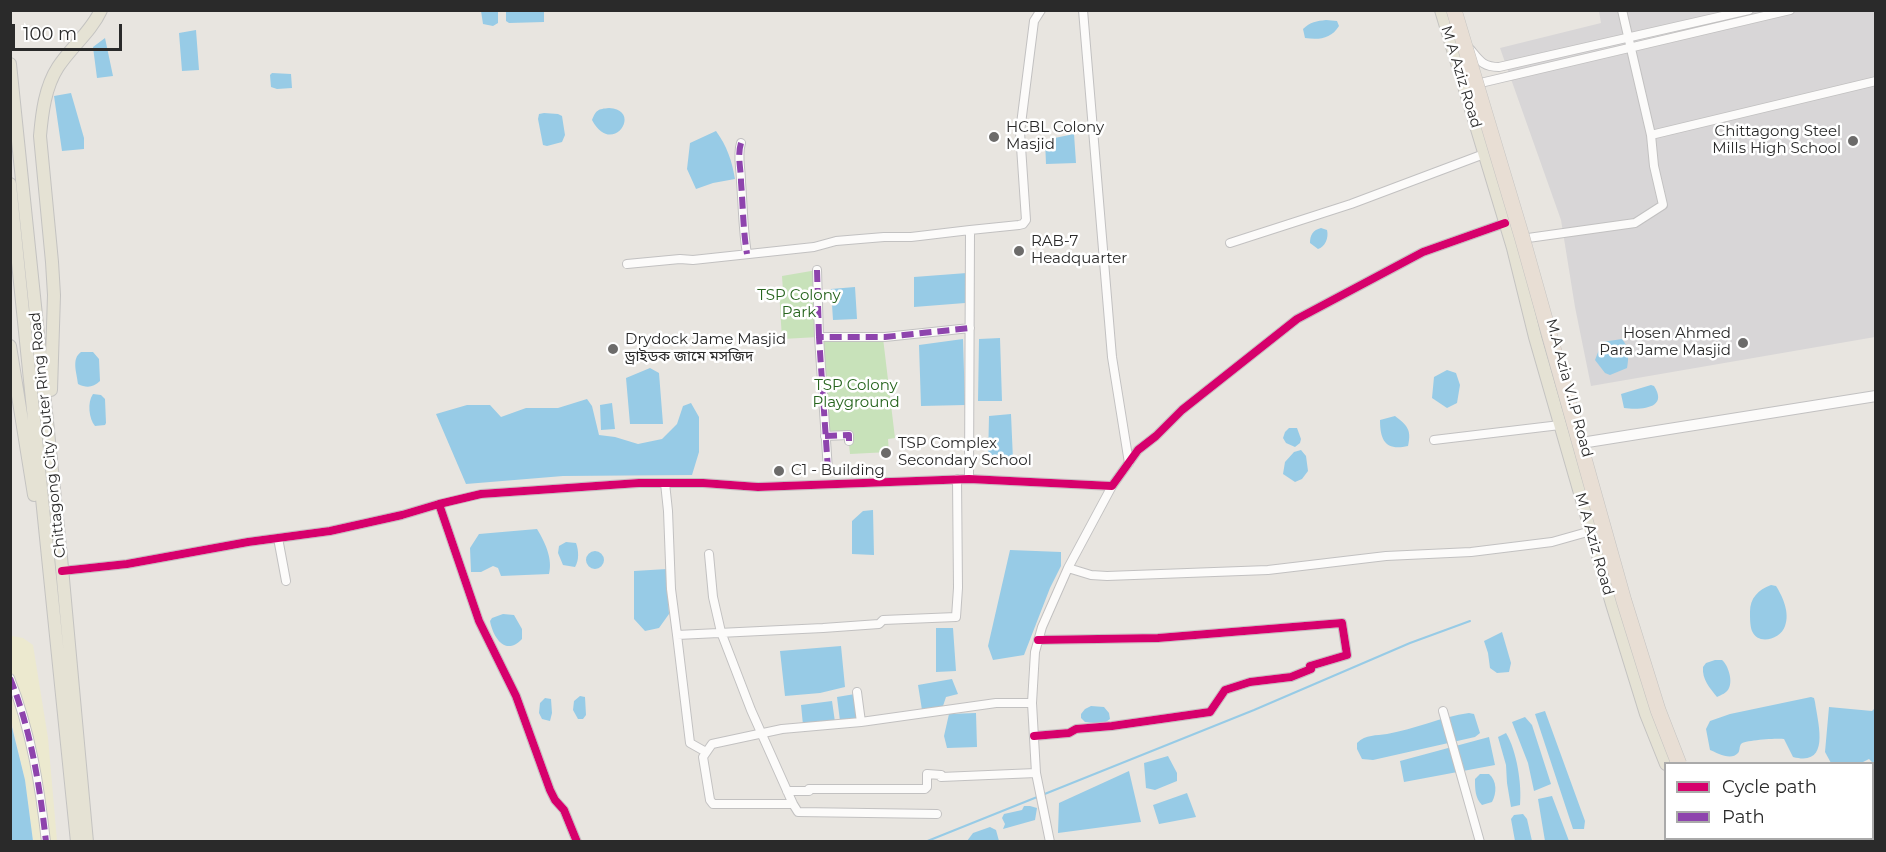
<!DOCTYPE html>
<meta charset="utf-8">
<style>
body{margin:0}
#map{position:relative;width:1886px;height:852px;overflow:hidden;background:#e8e5e0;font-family:Montserrat,sans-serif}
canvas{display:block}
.frame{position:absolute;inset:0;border:12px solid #2a2a2a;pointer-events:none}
.legend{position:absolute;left:1664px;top:762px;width:210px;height:78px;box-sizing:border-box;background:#fff;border:2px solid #aaa;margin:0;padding:8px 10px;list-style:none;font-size:18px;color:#2a2a2a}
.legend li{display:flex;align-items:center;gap:12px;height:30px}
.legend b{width:30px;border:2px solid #aaa}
.scale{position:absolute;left:12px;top:24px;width:110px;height:27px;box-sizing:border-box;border:3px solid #2a2a2a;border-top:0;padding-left:8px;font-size:18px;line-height:21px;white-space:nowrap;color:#2a2a2a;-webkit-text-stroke:4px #fff;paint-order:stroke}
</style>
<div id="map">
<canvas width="1886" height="852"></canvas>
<div class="frame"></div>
<ul class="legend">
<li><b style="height:8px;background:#d6006c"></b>Cycle path</li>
<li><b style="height:8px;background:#8e44ad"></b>Path</li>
</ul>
<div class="scale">100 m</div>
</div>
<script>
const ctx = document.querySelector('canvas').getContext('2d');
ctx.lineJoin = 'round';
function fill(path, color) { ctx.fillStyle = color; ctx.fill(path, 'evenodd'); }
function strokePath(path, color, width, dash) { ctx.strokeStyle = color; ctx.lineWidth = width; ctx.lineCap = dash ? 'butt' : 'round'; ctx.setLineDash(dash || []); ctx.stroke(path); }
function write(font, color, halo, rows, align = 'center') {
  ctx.font = font + ' Montserrat,"Noto Sans Bengali",sans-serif'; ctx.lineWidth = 5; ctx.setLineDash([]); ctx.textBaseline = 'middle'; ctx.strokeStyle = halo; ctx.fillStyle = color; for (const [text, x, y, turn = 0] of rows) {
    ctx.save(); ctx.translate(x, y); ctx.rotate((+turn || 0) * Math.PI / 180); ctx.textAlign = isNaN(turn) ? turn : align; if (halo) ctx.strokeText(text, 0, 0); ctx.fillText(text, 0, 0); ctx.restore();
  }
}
const industrial = new Path2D(`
 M1599,11h276v326l-284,49 -16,-79 -14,-87 -61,-172 101,-25z`);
const green = new Path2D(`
 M817,270l2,67 64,1 12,100 -7,1 1,13 -39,2 -2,-19 -23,1 -6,-99 -37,2 -3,-48h4l-1,-15z`);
const sand = new Path2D(`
 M12,636l11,2 10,7 15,93 9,103h-24l-8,-61 -14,-61 -1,-82z`);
const water = new Path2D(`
 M481,11h17v12l-5,3 -10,-2z
 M506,11h38v11l-35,1 -3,-2z
 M1326,20l11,1 2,5c-8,13 -20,14 -34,12l-2,-9c7,-7 14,-8 23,-9z
 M196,30l3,40 -17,1 -3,-38z
 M105,38l8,38 -16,2 -4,-31z
 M272,73l19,1 1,14 -15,1 -6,-2 -1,-12z
 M71,93l13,45v11l-22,2 -8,-55z
 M609,108c35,2 3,50 -17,12 4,-10 6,-11 17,-12z
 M544,113l14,1 4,2 3,19 -3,7 -15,4 -4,-1 -5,-26 1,-5z
 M716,131c11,15 16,30 19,48l-22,4 -17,6 -9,-20 3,-26z
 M1074,134l2,29 -30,1 -1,-24z
 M1321,228l6,2c2,8 -2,17 -9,19l-8,-6c0,-8 3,-13 11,-15z
 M967,273l-2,30 -51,4v-30z
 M855,287l2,32 -24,1 -2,-31z
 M1000,338l2,63h-24l1,-62z
 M963,339l2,66 -44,1 -2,-61z
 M1622,339c7,8 7,19 5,29l-17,7 -5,-2 -10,-13 7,-18z
 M81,352h12l6,7 1,22c-7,7 -14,7 -22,3 -1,-11 -7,-25 3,-32z
 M650,368l9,5 4,51h-33l-4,-46z
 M1447,370l9,3 4,12 -3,18 -10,5 -15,-10 2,-21z
 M1651,385l3,1c15,23 -14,24 -30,22l-3,-14z
 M93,394l8,1 4,4 1,24 -1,2 -10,1c-6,-7 -8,-24 -2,-32z
 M587,399l5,7 7,29 16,2 23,7 24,-5 15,-15 6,-18 8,-3 8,14v35l-7,23 -129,1 -97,8 -30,-70 31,-9h23l11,12 25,-9h32z
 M612,403l3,26 -14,1 -1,-25z
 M1011,414l2,46h-25l1,-44z
 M1395,416c12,9 17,14 13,30 -22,5 -28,-5 -28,-26z
 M1289,428h8l4,11 -1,4 -5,4 -9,-4 -3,-5 2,-6z
 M1301,450l5,6 2,15 -6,8 -7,3 -12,-8 2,-12 9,-10z
 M873,510l1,45 -22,-1v-33l11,-10z
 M537,529c8,13 16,30 12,45l-48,2 -3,-8 -5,-2 -12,6h-10l-1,-24 9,-14z
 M566,542l10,1c3,8 3,18 -1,24l-12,-2 -5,-12 1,-7z
 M1010,550l51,2v14l-11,22 -26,67 -31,5 -5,-14z
 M586 560a9 9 0 1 1 18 0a9 9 0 1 1-18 0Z
 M667,569l2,45 -10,14 -14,3 -11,-12v-48z
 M1771,585l5,1c7,11 14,27 9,40 -4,13 -27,20 -33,5 -2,-5 -2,-13 -2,-19 0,-14 8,-22 21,-27z
 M503,614l11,1 8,14v10c-17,18 -29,-2 -32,-18l2,-3z
 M936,628h17l3,43 -20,1z
 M1502,632l9,31 -2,9 -12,1 -7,-5 -2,-15 -4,-12z
 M841,646l4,41 -25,6 -35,3 -5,-45z
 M1715,660h7c6,5 11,20 7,28 -2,5 -8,7 -12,9 -7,-9 -15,-17 -14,-30l3,-4z
 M952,679l6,15 -12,3 -3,9 -21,4 -4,-25z
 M855,694l4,26 -19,1 -3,-24z
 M580,696l5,1 1,18 -3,4h-5l-5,-9 1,-9z
 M1811,697l3,1 1,4c3,22 16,65 -22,55l-9,-18c-5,-1 -40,1 -43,5 -2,3 -1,7 -3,9 -7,8 -21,0 -28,-3l-4,-21 4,-8 20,-7z
 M545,698l6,1 1,14 -2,8 -8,-2 -3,-6 1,-10z
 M832,701l3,21 -32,3 -2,-20z
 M1091,706l13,1 5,6 1,6 -7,5 -18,-2 -4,-4v-4l4,-5z
 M1829,707l43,4 3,-3v57l-6,-6 -8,4h-30l-6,-11z
 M1545,711l40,110 -1,8h-11l-38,-115z
 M976,713l1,34 -30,1 -3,-12 5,-22z
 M1469,713l5,1 6,19 -5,4 -102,23 -11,-1 -5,-10v-6c9,-9 19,-7 30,-9 28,-5 54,-17 82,-21z
 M1525,717l7,8 19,59 -17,7 -6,-28 -16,-41z
 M10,719l15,61 8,61h-22z
 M1506,733c11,18 16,52 14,72l-9,2 -4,-24 -1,-18 -8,-28z
 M1489,737l6,28 -91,17 -4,-21z
 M1168,756l9,17v8l-22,9 -9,-2 -2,-25z
 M1129,771l12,51 -83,11 1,-30z
 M1480,774h9c8,7 8,19 3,28l-10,3c-7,-7 -7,-16 -7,-26z
 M1187,793l9,24 -37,7 -6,-19z
 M1552,796l17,45h-24l-7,-42z
 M1024,806h6l7,2 -2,12 -32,9 2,-5 -3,-6 2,-4 18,-4z
 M1523,814l4,5 5,22h-17l-4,-22 3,-4z
 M990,827l6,3 3,11h-32l6,-8z`);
const stream = new Path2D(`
 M925,842l329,-132 156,-67 60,-22`);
const street = new Path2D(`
 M1083,10l29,347 17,106
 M1470,49c10,12 13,18 29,18l250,-57
 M1472,85l318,-75
 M1651,135l225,-54
 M741,143c-4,13 0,25 0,39 2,24 2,48 6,72
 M1528,238l107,-15 28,-18 -9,-39 -3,-31 -29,-125
 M1230,243l121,-39 133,-50
 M627,264l53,-5 13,1 121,-13 22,-6 48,-4h27l59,-7
 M817,270l2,67
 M825,436l24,-1v6
 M1434,440l126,-15
 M828,470l-9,-133h66l85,-9
 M969,479l1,-249 49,-5 4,-1 3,-4 -6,-88 14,-111 7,-11
 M665,483l3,28 3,78 6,46
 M439,504l42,-10 158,-11h64l55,4 211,-8 143,7 26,-36 18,-14 26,-26 115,-91 126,-67 82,-29
 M278,538l8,43
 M709,554l4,43 8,35 30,78 42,94
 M1068,568l23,7 16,1 161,-6 118,-14 85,-4 81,-10 39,-11
 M62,571l65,-7 121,-22 82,-11 72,-16 37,-11 40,117 37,75 34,94 5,10 9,10 13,32
 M10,678c21,52 30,109 36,164
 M857,692l4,30
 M1443,711l37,131
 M1034,736l35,-3 7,-4 36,-3 98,-14 15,-22 25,-8 41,-5 20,-8 -1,-3 37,-11 -5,-32 -184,15 -120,2
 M706,752l-16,-9 -13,-108 146,-7 56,-4 4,-4 73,-3 2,-29 -1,-109
 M787,791h22v-2h116l2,-2v-13l14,1v2l95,-4
 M937,814l-139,-2 -5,-8h-80l-3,-4 -7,-43 9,-13 70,-15 79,-7 135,-19h36
 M1872,815h4
 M1050,842l-14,-69 -4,-70 3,-51 7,-25 26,-59 44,-82`);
const secondary = new Path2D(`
 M1575,444l301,-48`);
const primary = new Path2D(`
 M1441,10l72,238 22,89 77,267 34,110 20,50
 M10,64l51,493 26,285
 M10,184l67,658
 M10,346l24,149
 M51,390l3,-95 -2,-33 -12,-126c2,-23 5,-49 18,-69 13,-20 33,-35 43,-57
 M1697,838l1,4`);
const highway = new Path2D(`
 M1710,838l1,4`);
const highwayBridge = new Path2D(`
 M1454,10l68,227 102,364 34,109 21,54`);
const quiet = new Path2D(`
 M741,143c-4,13 0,25 0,39 2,24 2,48 6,72
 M817,270l2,67
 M825,436l24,-1v6
 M828,470l-9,-133h66l85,-9
 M10,678c21,52 30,109 36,164`);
const cycleway = new Path2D(`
 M439,504l42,-10 158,-11h64l55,4 211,-8 143,7 26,-36 18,-14 26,-26 115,-91 126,-67 82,-29
 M62,571l65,-7 121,-22 82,-11 72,-16 37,-11 40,117 37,75 34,94 5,10 9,10 13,32
 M1034,736l35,-3 7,-4 36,-3 98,-14 15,-22 25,-8 41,-5 20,-8 -1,-3 37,-11 -5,-32 -184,15 -120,2`);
const markers = [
 [994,137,6,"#6c6b6a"],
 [1853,141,6,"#6c6b6a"],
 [1019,251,6,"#6c6b6a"],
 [1743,343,6,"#6c6b6a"],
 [613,349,6,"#6c6b6a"],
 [886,453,6,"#6c6b6a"],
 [779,471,6,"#6c6b6a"]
];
const streetNames = [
 ["M A Aziz Road",1461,77,73],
 ["M.A Azia V.I.P Road",1569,388,75],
 ["Chittagong City Outer Ring Road",48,435,-96],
 ["M A Aziz Road",1594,544,74]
];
const poiNames = [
 ["HCBL Colony",1006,128],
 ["Masjid",1006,145],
 ["Chittagong Steel",1841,132,"right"],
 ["Mills High School",1841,149,"right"],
 ["RAB-7",1031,242],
 ["Headquarter",1031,259],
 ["Hosen Ahmed",1731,334,"right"],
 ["Para Jame Masjid",1731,351,"right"],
 ["Drydock Jame Masjid",625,340],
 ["ড্রাইডক জামে মসজিদ",625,357],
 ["TSP Complex",898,444],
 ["Secondary School",898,461],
 ["C1 - Building",791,471]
];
const parkNames = [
 ["TSP Colony",799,296],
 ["Park",799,313],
 ["TSP Colony",856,386],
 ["Playground",856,403]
];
fill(industrial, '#d8d6d7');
fill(green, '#c8e2ba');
fill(sand, '#ece9cf');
fill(water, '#97cbe6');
strokePath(stream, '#97cbe6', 2);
strokePath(street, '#c2c1c1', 10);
strokePath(secondary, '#c2c1c1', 12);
strokePath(primary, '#c4c3c1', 14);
strokePath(highway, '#c4c3c1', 16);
strokePath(street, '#fcfbfa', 8);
strokePath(secondary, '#fcfbfa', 10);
strokePath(primary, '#e5e2d4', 12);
strokePath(highway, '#e8ded4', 15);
strokePath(highwayBridge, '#c4c3c1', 16, []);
strokePath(highwayBridge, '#e8ded4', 15);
strokePath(quiet, '#8e44ad', 6, [12, 6]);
strokePath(cycleway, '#d6006c', 8);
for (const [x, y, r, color] of markers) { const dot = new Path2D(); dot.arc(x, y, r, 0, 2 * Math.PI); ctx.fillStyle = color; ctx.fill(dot); strokePath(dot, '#fff', 2); }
write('15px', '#2a2a2a', '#fff', streetNames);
write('15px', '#2a2a2a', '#fff', poiNames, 'left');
write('15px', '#26641d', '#fff', parkNames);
</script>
